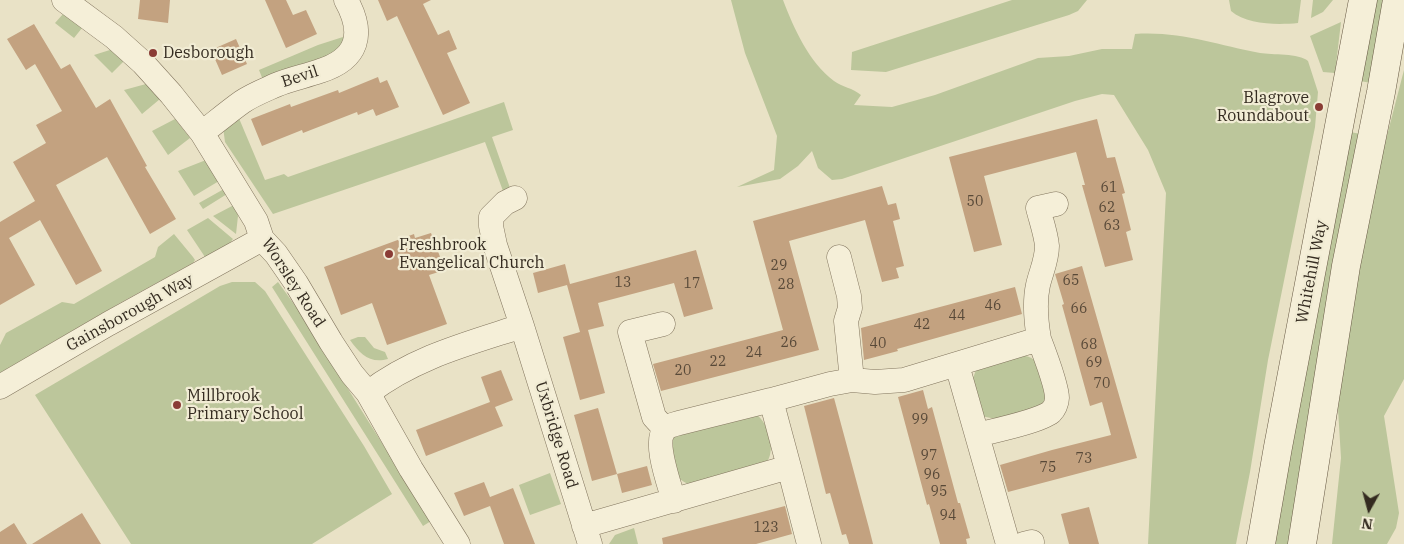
<!DOCTYPE html>
<style>
body{margin:0}
#map{position:relative;width:1404px;height:544px;overflow:hidden;background:#e9e2c6;font-family:"IBM Plex Serif",serif}
canvas{display:block}
.north{position:absolute;left:1344px;top:484px;width:50px;height:50px;-webkit-text-stroke:4px #f1ecd4;paint-order:stroke;rotate:187deg;font-size:14px;font-weight:700;line-height:20px;text-align:center;color:#342b20}
.north::after{content:'';display:block;margin:auto;width:18px;height:22px;background:#342b20;clip-path:polygon(50% 0,100% 100%,50% 72%,0 100%)}
</style>
<div id="map">
<canvas width="1404" height="544"></canvas>
<div class="north">N</div>
</div>
<script>
const ctx = document.querySelector('canvas').getContext('2d');
ctx.lineJoin = 'round';
function fill(path, color) { ctx.fillStyle = color; ctx.fill(path, 'evenodd'); }
function strokePath(path, color, width, dash) { ctx.strokeStyle = color; ctx.lineWidth = width; ctx.lineCap = dash ? 'butt' : 'round'; ctx.setLineDash(dash || []); ctx.stroke(path); }
function write(font, color, halo, rows, align = 'center') {
  ctx.font = font + ' "IBM Plex Serif",serif'; ctx.lineWidth = 4.5; ctx.setLineDash([]); ctx.textBaseline = 'middle'; ctx.strokeStyle = halo; ctx.fillStyle = color; for (const [text, x, y, turn = 0] of rows) {
    ctx.save(); ctx.translate(x, y); ctx.rotate((+turn || 0) * Math.PI / 180); ctx.textAlign = isNaN(turn) ? turn : align; if (halo) ctx.strokeText(text, 0, 0); ctx.fillText(text, 0, 0); ctx.restore();
  }
}
const green = new Path2D(`
 M731,0h52c11,29 26,62 51,81 8,6 19,7 27,14l-7,10 38,2 43,-12 103,-37 31,-2 33,-7h30l3,-15c46,-3 81,11 125,19 12,2 39,0 48,8l10,31 -3,35 -47,233 -18,112 -14,72h-88l18,-351 -18,-43 -34,-55 -12,-1 -27,7 -233,78 -10,1 -14,-12 -6,-17 -14,15 -18,13 -43,8 37,-17 3,-34 -32,-83z
 M1012,0h75l-9,11 -9,4 -183,57 -35,-2 1,-18z
 M1229,0h72l-3,23c-20,2 -51,2 -67,-12z
 M1313,0h20l-10,12 -12,6z
 M1376,0h11l-16,83 -11,-2z
 M63,14l19,14 -8,10 -19,-15z
 M1341,22l-6,51 -12,-1 -13,-36z
 M346,36l-11,20 -72,24 -4,-10 59,-25z
 M113,49l12,11 -13,13 -18,-18z
 M1404,70v309l-20,37 15,97 -3,15 -9,16h-55l9,-86 -3,-49 5,-43 14,-88 20,-104z
 M146,84l14,15 -18,15 -18,-24z
 M504,102l9,28 -21,7 18,51 -7,3 -18,-49 -212,72 -48,-72 -2,-15 15,-11 27,64 19,-6 4,3z
 M175,119l15,19 -22,17 -16,-24z
 M1350,132l11,2 -70,410h-16l21,-126z
 M206,160l13,21 -25,15 -16,-25z
 M224,189l3,5 -24,15 -4,-6z
 M234,205l4,11 -2,18 -23,-18z
 M208,218l25,21 -4,5 -24,13 -18,-27z
 M174,234l19,23 2,3 -2,3 -73,40 -120,70v-28l6,-12 56,-31 12,2 81,-47 3,-10z
 M232,282h23l10,9 99,155 28,48 -80,50h-181l-96,-149 185,-109z
 M278,282l21,29 132,210 -8,5 -151,-239z
 M358,337h7l9,11 11,4 3,7c-18,5 -28,-5 -38,-19z
 M1022,355c4,1 9,2 12,5 6,7 9,28 12,37l-1,5 -5,6 -44,11 -15,-3 -9,-35 4,-11z
 M756,414c14,11 20,36 10,50l-75,21c-22,-8 -19,-24 -24,-45l6,-7z
 M550,473l11,31 -31,11 -11,-30z
 M634,528l4,16h-29l6,-9z`);
const building = new Path2D(`
 M140,0h30l-2,23 -30,-4z
 M265,0h21l7,15 13,-5 11,24 -31,14z
 M378,0h53l-8,4 15,31 11,-5 8,19 -10,4 23,50 -27,12 -46,-99 -10,5z
 M34,24l27,45 9,-5 26,44 14,-9 37,67 -2,1 31,52 -26,15 -43,-77 -51,28 46,86 -26,14 -36,-65 -31,18 26,47 -35,20v-83l35,-21 -22,-39 33,-19 -10,-18 26,-14 -27,-47 -9,6 -19,-31z
 M236,39l11,25 -25,11 -11,-25z
 M378,77l2,6 7,-3 12,27 -23,9 -3,-7 -15,6 -1,-3 -54,21 -1,-3 -40,16 -11,-27 39,-15 1,3 47,-17 1,3z
 M1097,119l10,39 8,-1 10,36 -3,1 9,36 -5,2 7,28 -28,7 -23,-82h3l-9,-33 -92,24 18,69 -28,7 -25,-95z
 M882,186l6,19 8,-2 4,16 -7,2 11,45 -8,2 3,10 -17,4 -17,-62 -76,21 30,109 -158,41 -8,-27 130,-34 -30,-109z
 M431,233l14,37 -16,5 18,49 -60,21 -15,-42 -31,12 -17,-48 90,-33 1,4z
 M696,250l17,59 -29,8 -10,-34 -76,20 6,23 -16,4 17,63 -25,7 -17,-63 17,-5 -13,-47 -29,8 -5,-20 32,-9 5,20z
 M1082,266l55,192 -129,34 -8,-27 52,-15 59,-15 -9,-33 -12,4 -28,-101 2,-1 -9,-30z
 M1015,287l7,27 -125,35 1,2 -34,9 -3,-32z
 M501,370l12,30 -18,7 8,19 -77,30 -10,-26 74,-28 -9,-25z
 M923,390l5,19 4,-2 26,96h2l10,35 -4,1 1,5h-27l-11,-40 -2,1 -29,-108z
 M834,398l35,130 4,16h-24l-3,-10 -4,1 -12,-42 -4,1 -22,-88z
 M598,408l19,66 -25,7 -18,-66z
 M647,466l5,19 -30,8 -5,-19z
 M484,482l6,15 23,-9 22,56h-31l-14,-38 -26,10 -10,-23z
 M785,506l7,28 -36,10h-93l-1,-6z
 M1089,507l10,37h-30l-8,-30z
 M82,513l19,31h-69z
 M14,523l13,21h-27v-12z`);
const minor = new Path2D(`
 M64,0l50,37 29,26 28,31 31,39 54,88 6,18 14,15 20,29 35,59 21,32 16,19 43,76 47,75
 M202,133c13,-10 26,-21 40,-31 10,-7 23,-12 34,-17 14,-6 30,-9 44,-14 38,-12 45,-37 26,-71
 M515,198l-10,5 -14,14v9l4,19 27,81
 M839,257l10,39 1,12 -4,13 6,59
 M663,324l-33,8 24,85 11,12
 M957,365l51,179
 M0,387l108,-63 154,-85
 M368,393c47,-36 99,-49 154,-67l68,218
 M771,400l59,-16 22,-4 23,2 29,-2 135,-41c-3,-18 -5,-36 -1,-54 3,-13 9,-25 9,-39 -1,-12 -6,-26 -9,-38l18,-4
 M977,435c16,-4 63,-14 74,-23 3,-3 6,-9 6,-14 0,-12 -13,-46 -18,-59
 M674,501c-4,-15 -21,-59 -9,-72 3,-3 10,-5 14,-6l92,-23 18,67
 M584,526l205,-59 20,77
 M1024,544l8,-2`);
const secondary = new Path2D(`
 M1261,544l17,-97 85,-447
 M1302,544l44,-278 35,-174 16,-92`);
const markers = [
 [153,53,5,"#8a3c35"],
 [1319,107,5,"#8a3c35"],
 [389,254,5,"#8a3c35"],
 [177,405,5,"#8a3c35"]
];
const numberNames = [
 ["61",1109,188],
 ["50",975,202],
 ["62",1107,208],
 ["63",1112,226],
 ["29",779,266],
 ["65",1071,281],
 ["13",623,283],
 ["17",692,284],
 ["28",786,285],
 ["46",993,306],
 ["66",1079,309],
 ["44",957,316],
 ["42",922,325],
 ["26",789,343],
 ["40",878,344],
 ["68",1089,345],
 ["24",754,353],
 ["22",718,362],
 ["69",1094,363],
 ["20",683,371],
 ["70",1102,384],
 ["99",920,420],
 ["97",929,456],
 ["73",1084,459],
 ["75",1048,468],
 ["96",932,475],
 ["95",939,492],
 ["94",948,516],
 ["123",766,528]
];
const poiNames = [
 ["Desborough",163,53],
 ["Blagrove",1309,98,"right"],
 ["Roundabout",1309,116,"right"],
 ["Freshbrook",399,245],
 ["Evangelical Church",399,263],
 ["Millbrook",187,396],
 ["Primary School",187,414]
];
const streetNames = [
 ["Bevil",300,77,-18],
 ["Whitehill Way",1312,272,-79],
 ["Worsley Road",293,283,57],
 ["Gainsborough Way",130,313,-29],
 ["Uxbridge Road",556,435,73]
];
fill(green, '#bcc69b');
fill(building, '#c3a280');
strokePath(minor, '#82755e', 25);
strokePath(secondary, '#645641', 29);
strokePath(minor, '#f5efd8', 24);
strokePath(secondary, '#f5efd8', 28);
for (const [x, y, r, color] of markers) { const dot = new Path2D(); dot.arc(x, y, r, 0, 2 * Math.PI); ctx.fillStyle = color; ctx.fill(dot); strokePath(dot, '#f1ecd4', 2); }
write('14px', '#584938', null, numberNames);
write('16px', '#342b20', '#f1ecd4', poiNames, 'left');
write('16px', '#342b20', '#f1ecd4', streetNames);
</script>
